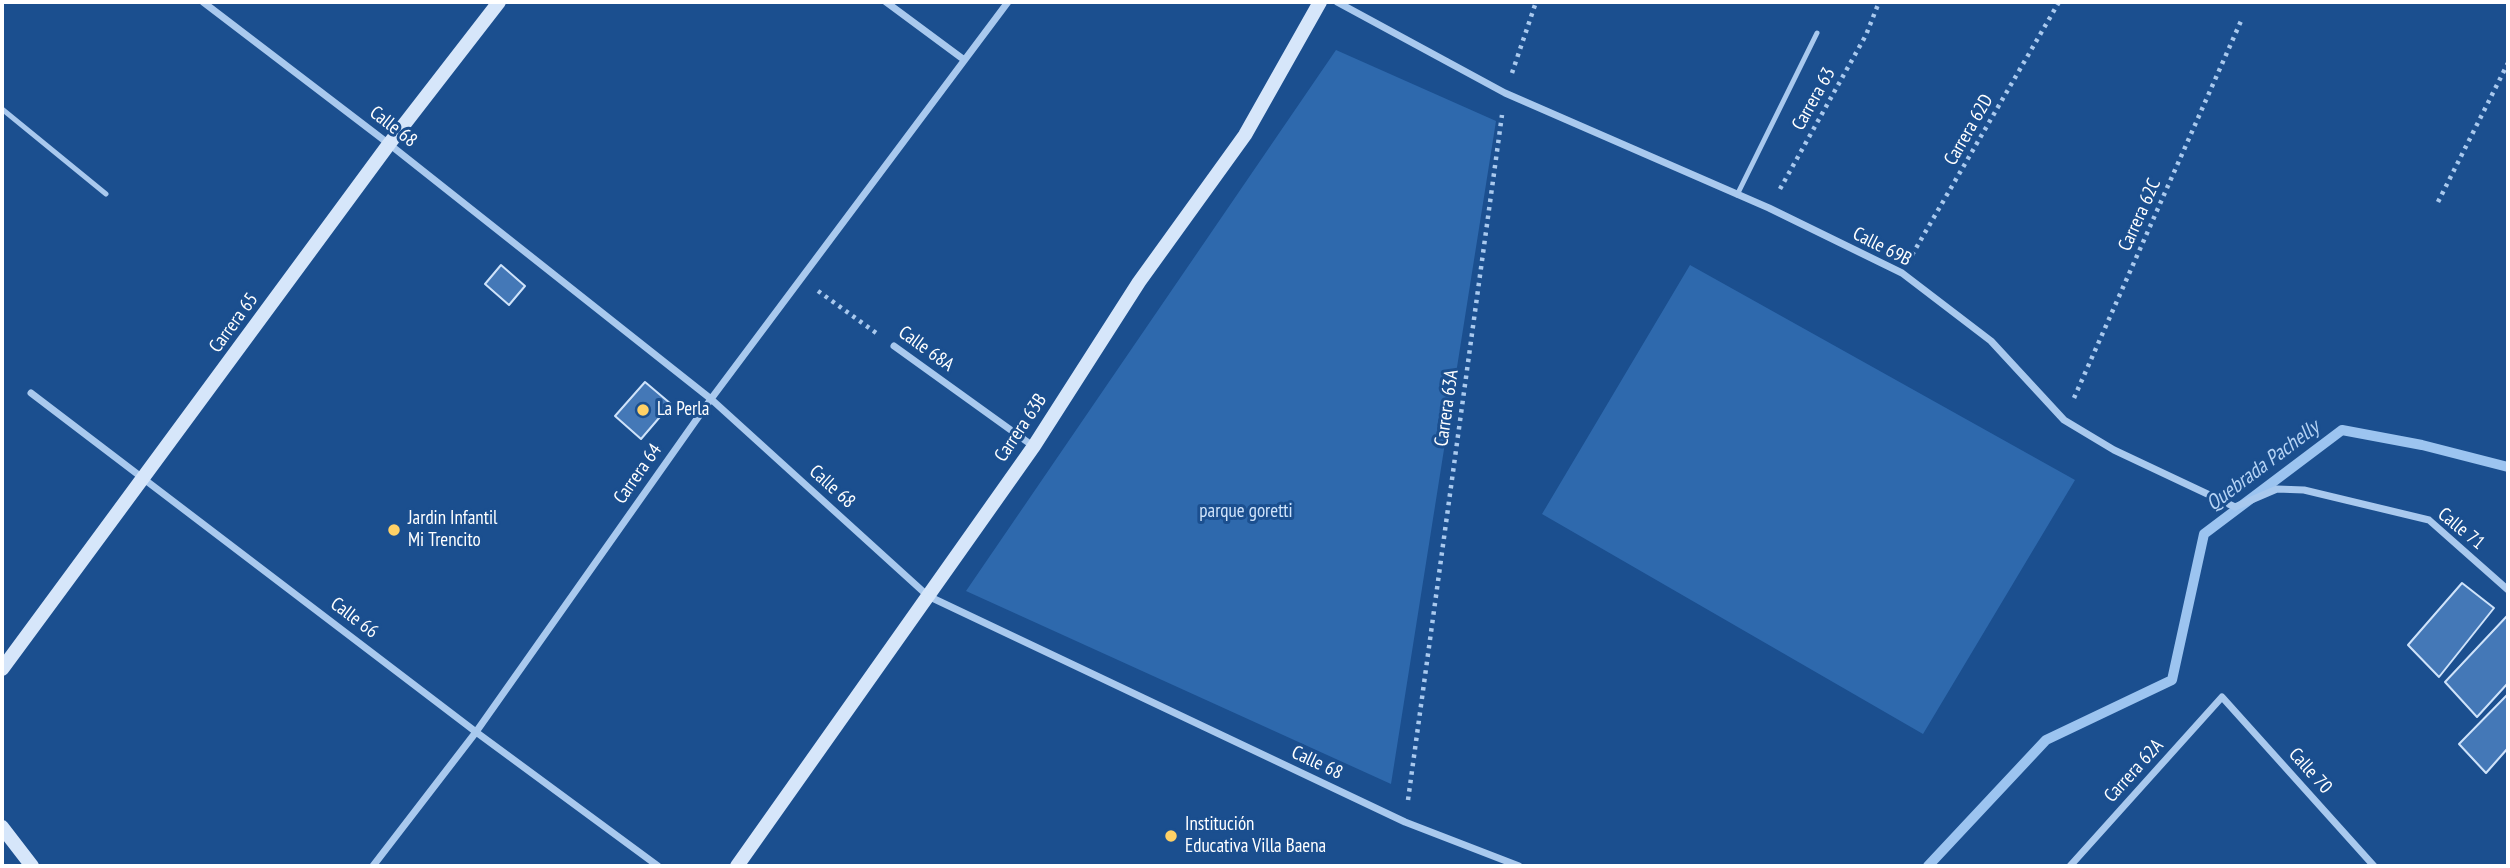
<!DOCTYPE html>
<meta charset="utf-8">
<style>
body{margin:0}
#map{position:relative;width:2510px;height:868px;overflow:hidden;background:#1b4f8f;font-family:"PT Sans Narrow",sans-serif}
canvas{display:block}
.frame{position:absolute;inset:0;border:4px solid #fff;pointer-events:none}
</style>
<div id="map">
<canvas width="2510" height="868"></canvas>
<div class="frame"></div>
</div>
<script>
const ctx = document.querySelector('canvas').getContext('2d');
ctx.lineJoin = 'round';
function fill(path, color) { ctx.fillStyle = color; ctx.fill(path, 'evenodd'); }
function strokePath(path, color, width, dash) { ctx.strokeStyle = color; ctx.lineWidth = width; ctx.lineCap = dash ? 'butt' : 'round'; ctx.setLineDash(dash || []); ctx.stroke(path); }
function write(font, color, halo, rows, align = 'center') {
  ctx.font = font + ' "PT Sans Narrow",sans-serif'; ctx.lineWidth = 6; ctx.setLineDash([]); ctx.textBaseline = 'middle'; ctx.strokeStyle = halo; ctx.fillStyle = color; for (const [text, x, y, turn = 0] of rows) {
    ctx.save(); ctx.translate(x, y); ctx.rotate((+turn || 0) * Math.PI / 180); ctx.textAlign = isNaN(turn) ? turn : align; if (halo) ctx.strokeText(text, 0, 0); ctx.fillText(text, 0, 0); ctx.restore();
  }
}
const green = new Path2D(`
 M1336,50l160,71 -105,663 -425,-193z
 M1690,265l385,215 -152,254 -381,-220z`);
const stream = new Path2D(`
 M1928,866l118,-126 126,-60 32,-146 138,-104 80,15 86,22`);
const building = new Path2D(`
 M501,265l24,21 -16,19 -24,-21z
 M645,382l26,22 -30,35 -26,-23z
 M2462,583l32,25 -55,69 -31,-32z
 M2507,616l1,67 -31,34 -32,-35z
 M2508,694v54l-22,25 -27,-29z`);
const path = new Path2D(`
 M1512,73l24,-71
 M1780,189l86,-154 13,-33
 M2438,202l70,-139
 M1912,255l147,-253
 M818,291l61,44
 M2074,398l167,-377
 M1408,800l94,-685`);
const lane = new Path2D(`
 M2,109l104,85
 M1737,195l80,-162`);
const street = new Path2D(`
 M203,2l186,142 322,255 217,197 477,226 114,44
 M886,2l77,57
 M1337,2l168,91 264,115 133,65 89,68 73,79 50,30 121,57 42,-18 27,1 125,30 79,70
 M894,346l139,100
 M31,393l445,339 182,134
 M373,866l103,-134 235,-333 297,-397
 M2070,866l152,-169 152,169`);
const secondary = new Path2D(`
 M2,669l387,-525 110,-142
 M2,827l30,39
 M737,866l297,-420 105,-164 106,-147 75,-133`);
const markers = [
 [643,410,7,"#ffd166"],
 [394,530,7,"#ffd166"],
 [1171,836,7,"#ffd166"]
];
const streetNames = [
 ["Carrera 63",1814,99,-61],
 ["Calle 68",393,127,38],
 ["Carrera 62D",1969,130,-60],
 ["Carrera 62C",2140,215,-66],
 ["Calle 69B",1882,247,27],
 ["Carrera 65",234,323,-54],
 ["Calle 68A",926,349,36],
 ["Carrera 63A",1447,408,-82],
 ["Carrera 63B",1021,428,-56],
 ["Carrera 64",638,474,-55],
 ["Calle 68",832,487,42],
 ["Calle 71",2461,529,39],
 ["Calle 66",354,618,37],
 ["Calle 68",1317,763,25],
 ["Carrera 62A",2134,771,-48],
 ["Calle 70",2310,771,48]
];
const poiNames = [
 ["La Perla",657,410],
 ["Jardin Infantil",408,519],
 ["Mi Trencito",408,541],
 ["Institución",1185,825],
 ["Educativa Villa Baena",1185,847]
];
const parkNames = [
 ["parque goretti",1246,512]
];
const waterNames = [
 ["Quebrada Pachelly",2263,466,-37]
];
fill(green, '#2e69ad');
strokePath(stream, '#9cc4f0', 10);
fill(building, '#4478b7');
strokePath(building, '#cfe3fa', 2);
strokePath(path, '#a9c9ee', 4.5, [3.5, 5]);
strokePath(lane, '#a9c9ee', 5);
strokePath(street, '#a9c9ee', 7);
strokePath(secondary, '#d6e6fa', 14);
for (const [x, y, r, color] of markers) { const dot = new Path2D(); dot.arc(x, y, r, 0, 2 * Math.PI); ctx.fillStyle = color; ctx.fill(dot); strokePath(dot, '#1b4f8f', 2.5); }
write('19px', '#fff', '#1b4f8f', streetNames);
write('19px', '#fff', '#1b4f8f', poiNames, 'left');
write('19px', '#cfe3fa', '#1b4f8f', parkNames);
write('italic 21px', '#b5d3f5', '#1b4f8f', waterNames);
</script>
